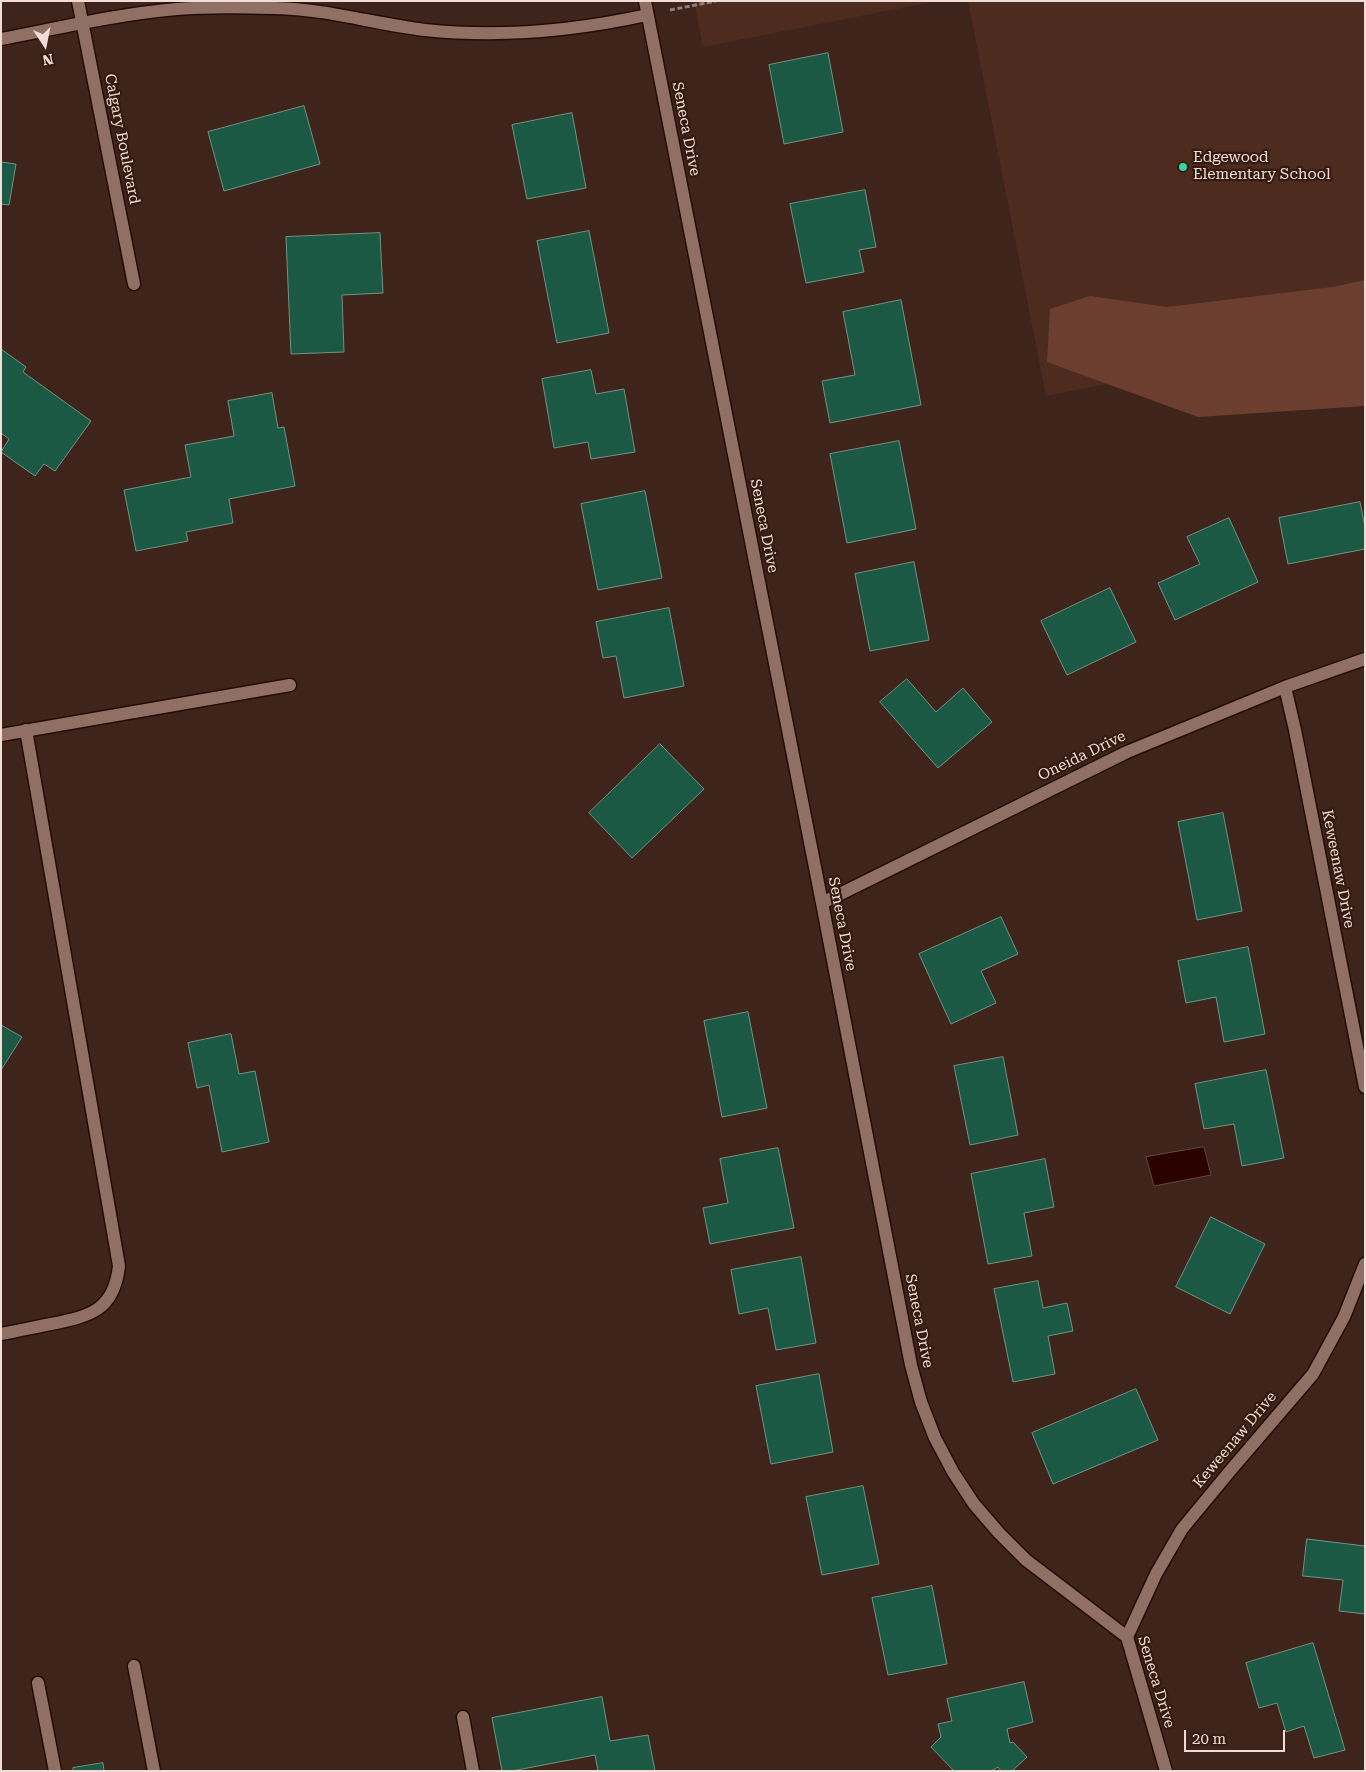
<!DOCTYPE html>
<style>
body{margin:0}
#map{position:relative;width:1366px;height:1772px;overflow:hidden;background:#3f241b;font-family:"Roboto Serif",serif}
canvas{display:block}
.frame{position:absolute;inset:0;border:2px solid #f0ddd7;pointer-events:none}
.north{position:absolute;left:20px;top:20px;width:50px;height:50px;-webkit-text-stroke:4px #351a11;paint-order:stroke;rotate:169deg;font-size:14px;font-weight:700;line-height:20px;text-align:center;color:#f0ddd7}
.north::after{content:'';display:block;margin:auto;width:18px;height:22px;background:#f0ddd7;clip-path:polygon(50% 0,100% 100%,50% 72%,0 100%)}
.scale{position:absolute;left:1184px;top:1730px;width:101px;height:22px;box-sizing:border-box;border:2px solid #f0ddd7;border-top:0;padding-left:6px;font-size:15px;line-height:18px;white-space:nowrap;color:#f0ddd7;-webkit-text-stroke:4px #351a11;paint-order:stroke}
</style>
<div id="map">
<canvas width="1366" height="1772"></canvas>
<div class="frame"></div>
<div class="north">N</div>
<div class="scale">20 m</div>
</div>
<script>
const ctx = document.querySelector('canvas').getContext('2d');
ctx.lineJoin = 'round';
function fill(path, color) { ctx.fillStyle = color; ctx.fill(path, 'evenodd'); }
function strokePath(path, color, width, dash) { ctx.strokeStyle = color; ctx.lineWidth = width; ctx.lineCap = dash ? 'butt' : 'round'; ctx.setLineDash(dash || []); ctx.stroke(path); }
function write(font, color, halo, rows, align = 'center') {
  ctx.font = font + ' "Roboto Serif",serif'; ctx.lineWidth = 4.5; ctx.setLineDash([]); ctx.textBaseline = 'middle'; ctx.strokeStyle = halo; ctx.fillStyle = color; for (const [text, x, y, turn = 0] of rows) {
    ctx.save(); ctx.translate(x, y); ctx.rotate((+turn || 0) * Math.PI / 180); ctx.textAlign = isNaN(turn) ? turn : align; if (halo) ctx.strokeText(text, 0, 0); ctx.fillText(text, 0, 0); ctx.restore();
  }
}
const built = new Path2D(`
 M694,1h243l-234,46z
 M968,1h397v331l-319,64z`);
const green = new Path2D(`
 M1365,280v126l-167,11 -151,-55 3,-53 40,-13 77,11 165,-20z`);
const water = new Path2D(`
 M1204,1147l7,28 -57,11 -8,-29z`);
const building = new Path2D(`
 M828,53l15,79 -59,12 -15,-79z
 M304,106l16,58 -96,27 -16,-59z
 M572,113l14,75 -59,11 -15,-74z
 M1,162l15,2 -7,41 -8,-1z
 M865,190l11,57 -17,3 5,22 -58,11 -16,-79z
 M589,231l20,102 -52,10 -20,-102z
 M380,233l3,60 -41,2 2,57 -53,2 -5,-117z
 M901,300l20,105 -91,18 -8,-42 33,-6 -12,-63z
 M1,349l25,18 -3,5 68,49 -36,50 -11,-7 -9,12 -34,-24 8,-13 -8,-6z
 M591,370l5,24 28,-5 11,63 -44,7 -3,-17 -34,6 -12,-69z
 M272,393l6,35 6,-1 11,59 -66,13 4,24 -47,9 2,9 -52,10 -12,-61 67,-13 -6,-32 49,-9 -6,-35z
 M899,441l17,88 -69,14 -17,-89z
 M645,491l17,87 -64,12 -17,-86z
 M1360,502l5,25v22l-77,15 -9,-46z
 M1229,518l29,64 -83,38 -17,-37 42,-19 -13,-27z
 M914,562l15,78 -59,11 -15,-77z
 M1110,588l26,54 -69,33 -26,-54z
 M669,608l15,78 -60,12 -8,-42 -13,2 -7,-36z
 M907,679l29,33 27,-24 29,34 -54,46 -58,-66z
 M660,744l44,45 -72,69 -43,-45z
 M1223,813l19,98 -45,9 -19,-98z
 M1001,917l17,37 -37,17 15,32 -45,21 -32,-70z
 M1248,947l17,87 -41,8 -8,-45 -30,6 -8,-42z
 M748,1012l19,96 -45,9 -18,-96z
 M1,1025l21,12 -21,33z
 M231,1034l8,40 16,-3 14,71 -47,10 -13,-67 -12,3 -9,-45z
 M1003,1057l15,78 -48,10 -16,-79z
 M1266,1070l18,88 -42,8 -8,-42 -30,5 -9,-45z
 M778,1148l16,80 -84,16 -7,-36 25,-5 -8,-44z
 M1045,1159l9,48 -30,6 8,43 -44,8 -17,-90z
 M1211,1217l54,27 -35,70 -54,-27z
 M801,1257l15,86 -40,7 -8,-42 -29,6 -8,-44z
 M1038,1281l5,27 24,-5 6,28 -25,5 7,38 -42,8 -19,-93z
 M819,1374l14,78 -62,12 -15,-78z
 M1136,1389l22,51 -105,44 -21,-51z
 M863,1486l16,78 -57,11 -16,-78z
 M1307,1539l58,7v68l-26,-3 4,-31 -40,-4z
 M932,1586l15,78 -59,11 -16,-77z
 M1313,1643l32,107 -31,8 -10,-32 -18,6 -9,-29 -18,5 -13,-45z
 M1024,1682l9,40 -26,7 3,14 3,-1 14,15 -15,14h-11l-3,-4 -7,4h-37l-23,-24 10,-10 -3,-13 14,-3 -5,-22z
 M602,1697l8,44 38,-6 7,36h-57l-3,-16 -83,16h-10l-10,-53z
 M103,1763l1,8h-31v-3z`);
const path = new Path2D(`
 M670,10l46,-9`);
const service = new Path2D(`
 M1,735l289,-50
 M1,1334c17,-3 34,-7 50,-10 39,-8 63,-13 68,-58l-93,-536
 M134,1666l20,105
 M38,1683l17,88
 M463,1717l10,54`);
const minor = new Path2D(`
 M78,1l56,283
 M645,1l177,902 89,462 10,37 14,36 18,34 21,32 25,29 27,27 101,77 39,134
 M1,39c58,-11 117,-25 176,-30 33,-3 66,-2 98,-1 51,1 100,16 150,22 76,8 149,1 222,-15
 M1285,687l10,43 70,357
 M822,903l305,-151 158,-65 80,-28
 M1127,1637l29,-63 26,-45 48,-58 83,-97 31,-57 21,-53`);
const markers = [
 [1183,167,5,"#39d4a5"]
];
const streetNames = [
 ["Seneca Drive",686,129,79],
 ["Calgary Boulevard",122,139,79],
 ["Seneca Drive",764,526,79],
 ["Oneida Drive",1082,756,-26],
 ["Keweenaw Drive",1338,869,79],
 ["Seneca Drive",842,924,79],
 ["Seneca Drive",919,1321,79],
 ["Keweenaw Drive",1235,1440,-50],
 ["Seneca Drive",1156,1682,73]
];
const poiNames = [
 ["Edgewood",1193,158],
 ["Elementary School",1193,175]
];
fill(built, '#4d2b1f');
fill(green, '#6b3e2f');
fill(water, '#2a0200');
strokePath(water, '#654440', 1);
fill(building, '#1b5945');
strokePath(building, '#6f9384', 1);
strokePath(service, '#250c05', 15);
strokePath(minor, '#250c05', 15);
strokePath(path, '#947d75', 3, [5, 2.5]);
strokePath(service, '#906f64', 12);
strokePath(minor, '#906f64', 12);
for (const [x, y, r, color] of markers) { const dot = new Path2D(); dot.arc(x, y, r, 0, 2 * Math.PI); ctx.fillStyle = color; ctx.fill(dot); strokePath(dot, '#351a11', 2); }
write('15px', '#f0ddd7', '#351a11', streetNames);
write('15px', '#f0ddd7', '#351a11', poiNames, 'left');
</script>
